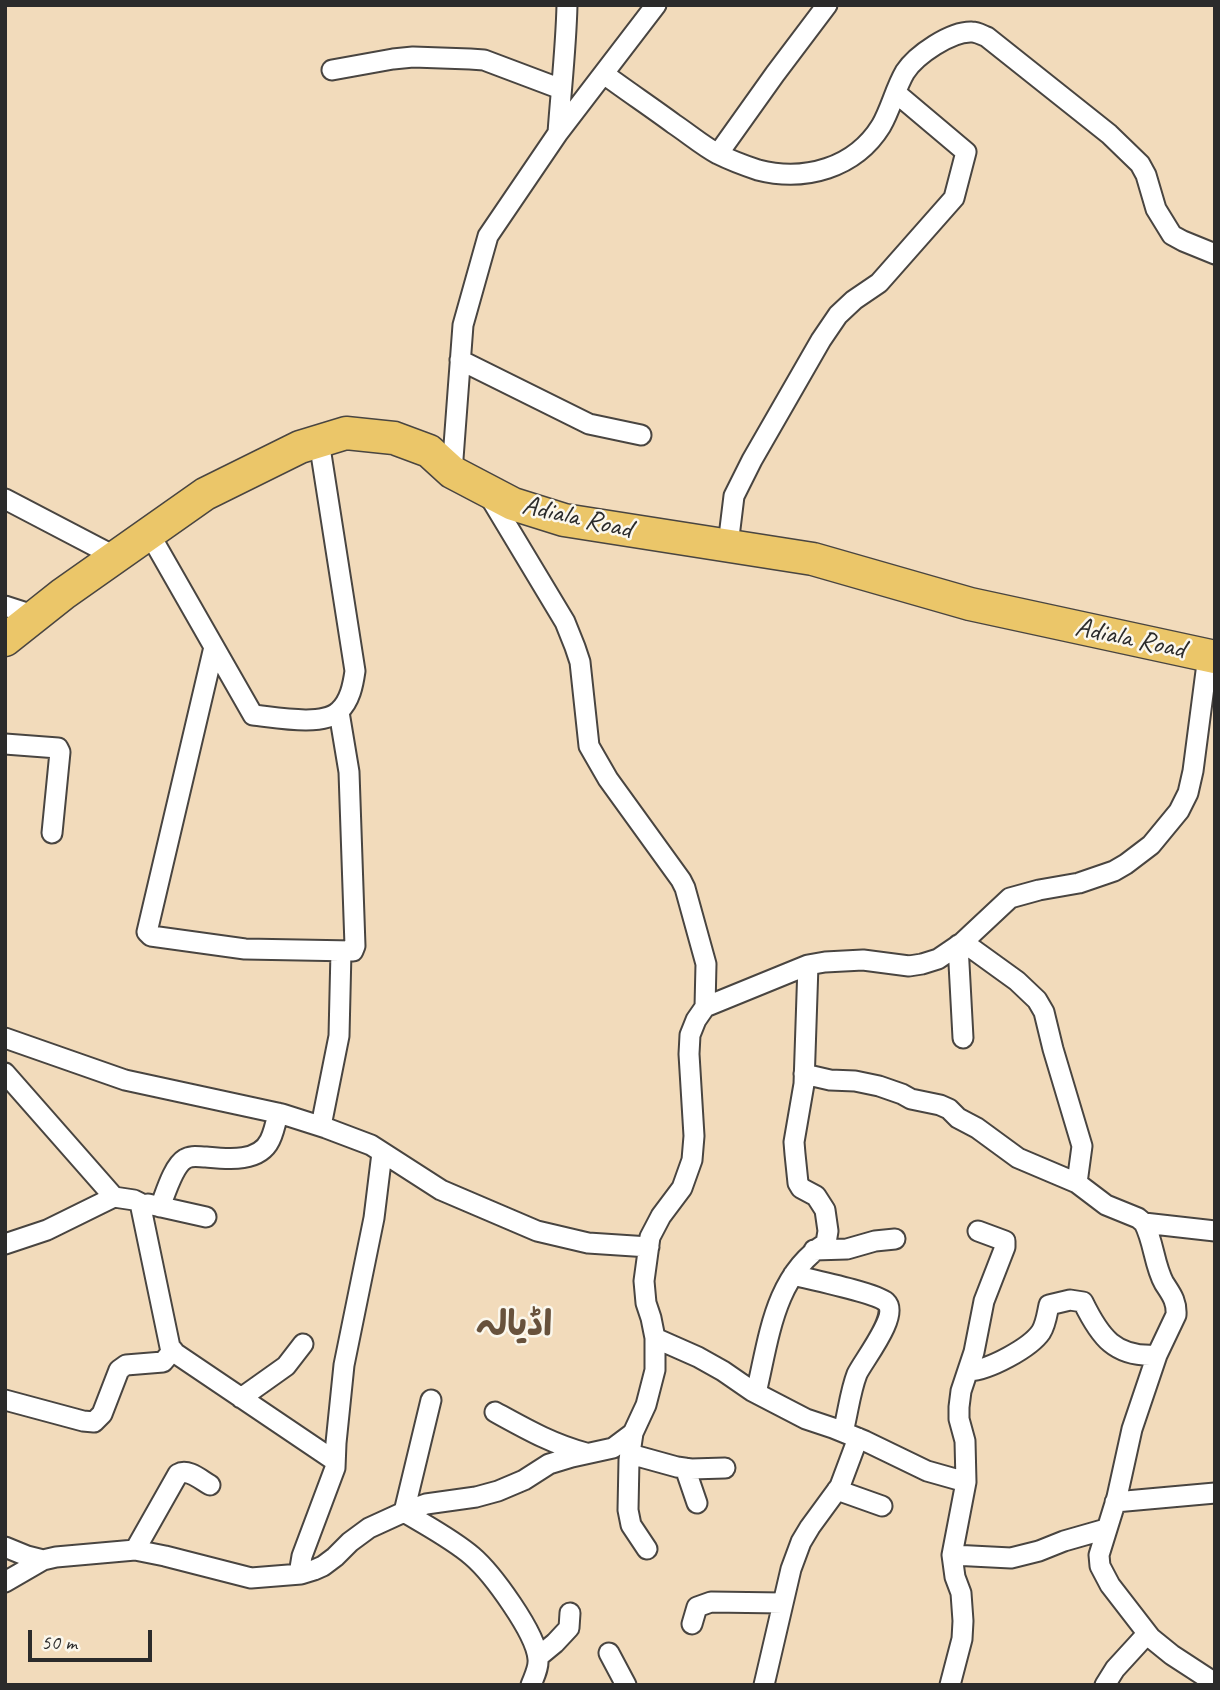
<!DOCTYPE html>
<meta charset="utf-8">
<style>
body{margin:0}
#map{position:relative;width:1220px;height:1690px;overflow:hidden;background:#f2dbbb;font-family:Caveat,sans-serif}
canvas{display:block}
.frame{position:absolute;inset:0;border:7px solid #2b2b2b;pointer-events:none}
.scale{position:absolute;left:28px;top:1630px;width:124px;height:32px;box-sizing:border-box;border:4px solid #2b2b2b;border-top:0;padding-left:9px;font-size:21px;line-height:24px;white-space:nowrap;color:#2b2b2b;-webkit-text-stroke:5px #fbf7ec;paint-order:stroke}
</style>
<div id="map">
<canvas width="1220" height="1690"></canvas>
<div class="frame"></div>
<div class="scale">50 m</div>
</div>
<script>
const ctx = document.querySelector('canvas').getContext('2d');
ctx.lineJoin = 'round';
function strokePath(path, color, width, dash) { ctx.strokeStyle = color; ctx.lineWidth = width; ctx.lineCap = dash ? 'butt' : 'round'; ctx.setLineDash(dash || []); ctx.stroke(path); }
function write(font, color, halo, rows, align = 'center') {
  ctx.font = font + ' Caveat,"Playpen Sans Arabic",sans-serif'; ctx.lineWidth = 5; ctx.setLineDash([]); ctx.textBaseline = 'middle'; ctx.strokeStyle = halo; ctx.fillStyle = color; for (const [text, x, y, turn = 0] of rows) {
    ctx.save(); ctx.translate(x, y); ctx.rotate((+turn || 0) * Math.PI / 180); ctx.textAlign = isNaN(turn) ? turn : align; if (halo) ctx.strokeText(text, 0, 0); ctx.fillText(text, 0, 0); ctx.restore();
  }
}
const street = new Path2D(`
 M332,70l61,-11 20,-2 57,2 14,1 77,29
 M604,74c23,17 47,33 70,50 15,10 29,22 44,30 12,6 28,12 40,16 47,12 97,-2 123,-44 10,-17 14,-37 24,-54 11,-17 46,-41 67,-40 5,0 10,3 15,5l122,97 31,30 6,11 10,34 16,26 11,6 32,13
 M558,133c3,-43 8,-85 9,-128
 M718,154l57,-80 52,-69
 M460,360l129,64 52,11
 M452,472l11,-147 25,-89 70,-103 98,-128
 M488,494l77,128 10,25 5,15 9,84 19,33 73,101 4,8 21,76 -1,43
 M5,499l111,58
 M149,533l104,182c21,2 70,12 86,-4 11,-10 14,-26 16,-40l-36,-230
 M728,545l6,-49 18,-36 69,-120 17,-25 16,-15 25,-17 75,-85 12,-46 -70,-59
 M5,606l31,10
 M214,647l-67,285 4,4 94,13 108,2 2,-5 -6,-174 -10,-60
 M5,744l53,4 2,4 -8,81
 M963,942l54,39 20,19 7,12 9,37 29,97 -5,37
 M958,945l5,93
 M5,1038l120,42 157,34 44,14 45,17 70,45 96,41 51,12 61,4
 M5,1073l109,124 -67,33 -42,14
 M804,1074l26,6 25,1 24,5 23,8 9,5 29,6 9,4 9,9 19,10 41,30 59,25 29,22 32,13 6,5c10,19 10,42 20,60 7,11 13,18 12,32l-19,40 -25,74 -15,68 -18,58 1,11 10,19 41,53 21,17 43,28
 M321,1126l18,-90 2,-85
 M114,1197l20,3 6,3 30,144 5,6 160,108
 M148,1204l58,13
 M160,1207c5,-12 13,-41 25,-48 6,-4 14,-2 21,-2 21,2 53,6 64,-17 4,-8 6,-18 8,-27
 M1144,1223l71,8
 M814,1250l33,-1 28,-8 20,-2
 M793,1275c16,4 83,18 93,27 14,13 -23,59 -29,72 -7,18 -9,39 -14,58
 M655,1338l43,19 25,14 29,20 54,28 27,9 32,13 62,30 39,11
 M969,1371c20,-1 61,-23 72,-39 5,-8 6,-18 8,-27l21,-5 13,2c17,35 32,56 74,53
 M756,1393c13,-54 18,-118 70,-150l2,-12 -3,-21 -9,-14 -15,-8 -3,-5 -3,-29 -1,-12 10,-58 4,-119
 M241,1398l45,-32 17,-22
 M5,1400l78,21 11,1 8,-8 17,-44 7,-5 37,-3 10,-12
 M431,1400l-27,112c23,14 48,27 68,44 20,17 64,77 66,103 1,9 -4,18 -7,26
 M495,1412c31,17 57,32 91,41
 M630,1454l47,13 14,2 34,-1
 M685,1468l12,35
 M837,1490l45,16
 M1115,1502l100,-9
 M5,1547l22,9 16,4
 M647,1549l-16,-24 -3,-15 1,-50 4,-27 13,-28 9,-35v-32l-4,-20 -5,-15 -2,-22 6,-44 11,-21 21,-28 10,-28 2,-24 -5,-82 1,-19 6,-15 9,-13 103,-42 17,-3 38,-2 46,6 13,-2 16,-5 25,-17 47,-44 29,-8 40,-7 35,-12 12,-7 25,-19 28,-34 9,-18 5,-22 15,-115
 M135,1550l43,-76c10,-6 23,6 32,11
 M952,1555l59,3 28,-7 25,-10 42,-12
 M301,1574l-1,-6 2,-12 33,-88 1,-25 8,-78 30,-147 8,-65
 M5,1582l38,-22 13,-3 79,-7 30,6 86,22 50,-4 13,-4 9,-4 12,-9 15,-15 19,-14 35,-16 22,-8 50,-7 22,-6 26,-11 25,-16 23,-7 41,-9 20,-15
 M692,1624l5,-17 14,-5 72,1
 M609,1653l17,32
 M538,1657l17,-14 14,-15 1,-15
 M764,1685l27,-116 10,-27 9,-15 30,-41 18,-48
 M950,1685l12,-46 1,-18 -2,-28 -6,-16 -3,-22 14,-73 -1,-41 -6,-22v-12l2,-16 13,-39 10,-51 21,-54v-6l-27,-10
 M1105,1685l10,-16 32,-35`);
const primary = new Path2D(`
 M5,640l58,-46 142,-100 95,-47 46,-14 48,5 35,13 23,21 61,32 51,16 249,39 157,45 245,53`);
const streetNames = [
 ["Adiala Road",577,518,13],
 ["Adiala Road",1130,639,12]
];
const districtNames = [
 ["اڈیالہ",514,1326]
];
strokePath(street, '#494541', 23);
strokePath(primary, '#494541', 35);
strokePath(street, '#fff', 19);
strokePath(primary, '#ebc669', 32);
write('28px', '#2b2b2b', '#fbf7ec', streetNames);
write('bold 35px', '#68523c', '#fbf7ec', districtNames);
</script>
